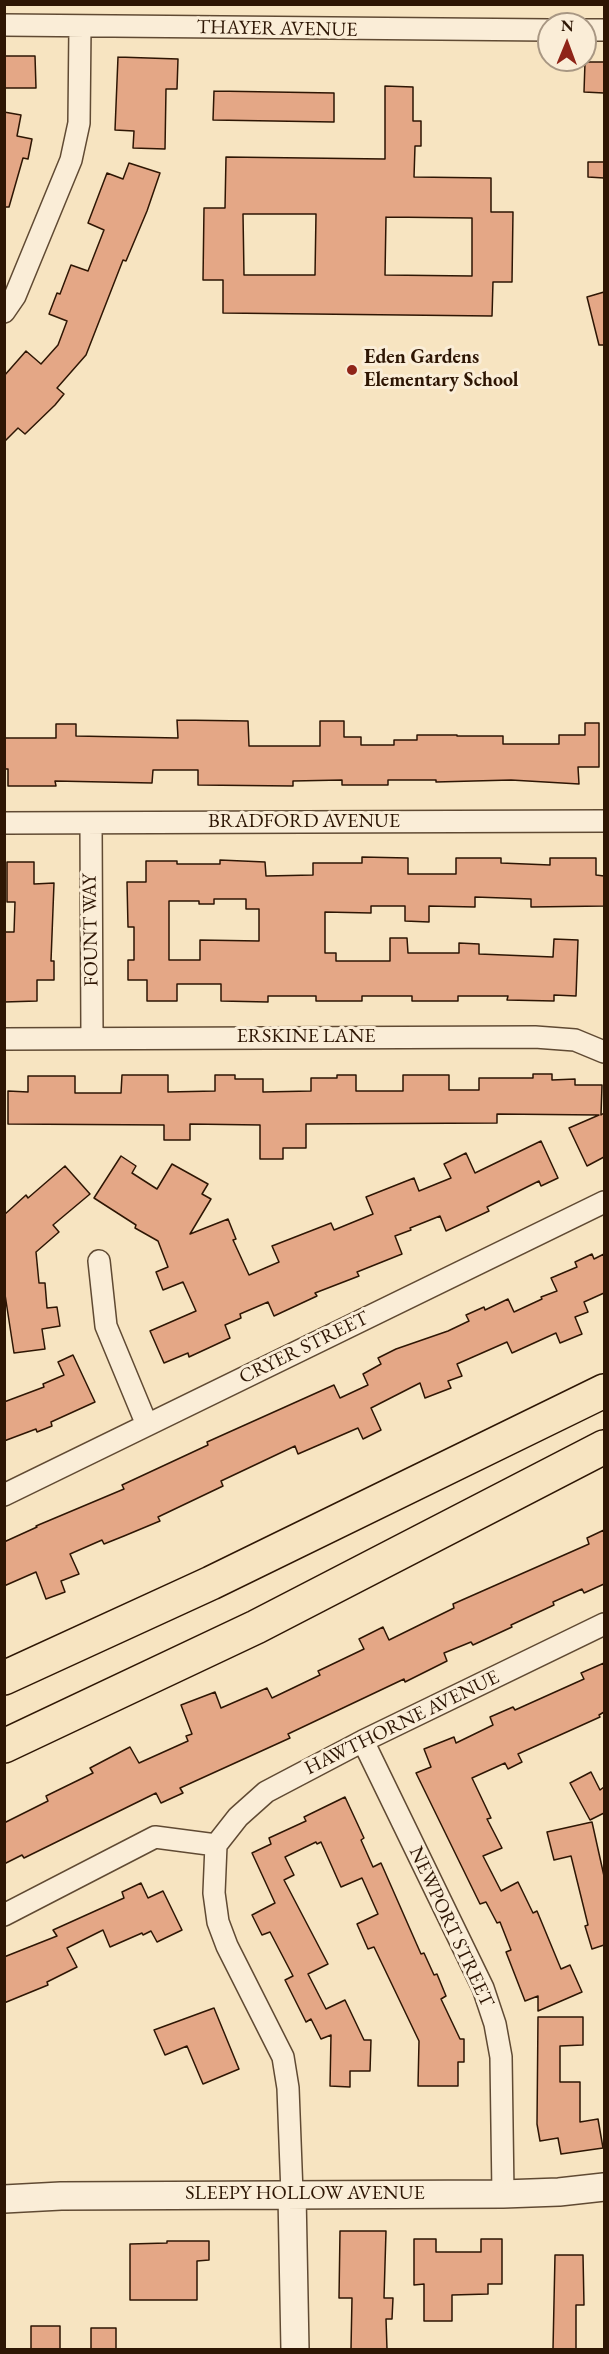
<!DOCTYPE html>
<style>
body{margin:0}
#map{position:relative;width:609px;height:2354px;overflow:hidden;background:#f7e4c1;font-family:"EB Garamond",serif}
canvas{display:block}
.frame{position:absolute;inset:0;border:6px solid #2e1604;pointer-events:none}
.north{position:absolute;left:537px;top:12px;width:60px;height:60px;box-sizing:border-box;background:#faedd7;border:2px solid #a89783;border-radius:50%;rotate:1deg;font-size:16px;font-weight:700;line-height:24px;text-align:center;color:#2e1604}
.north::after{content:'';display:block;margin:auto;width:21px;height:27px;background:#8f2418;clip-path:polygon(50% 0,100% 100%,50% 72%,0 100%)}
</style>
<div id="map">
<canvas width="609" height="2354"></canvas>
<div class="frame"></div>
<div class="north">N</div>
</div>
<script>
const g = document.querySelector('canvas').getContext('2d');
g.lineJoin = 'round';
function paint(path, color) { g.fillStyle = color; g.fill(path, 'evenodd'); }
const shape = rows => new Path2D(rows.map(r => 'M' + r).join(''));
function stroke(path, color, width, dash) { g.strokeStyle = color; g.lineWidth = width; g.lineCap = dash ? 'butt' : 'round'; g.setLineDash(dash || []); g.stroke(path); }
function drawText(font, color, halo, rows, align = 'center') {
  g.font = font + ' "EB Garamond",serif'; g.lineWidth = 6; g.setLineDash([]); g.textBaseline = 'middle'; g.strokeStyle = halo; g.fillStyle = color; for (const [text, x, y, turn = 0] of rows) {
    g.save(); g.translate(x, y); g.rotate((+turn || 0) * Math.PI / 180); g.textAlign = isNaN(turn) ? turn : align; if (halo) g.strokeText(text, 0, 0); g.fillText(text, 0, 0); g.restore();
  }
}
const building = shape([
 [4,56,35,56,36,88,4,88,4,56],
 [118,57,178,59,177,89,166,89,165,149,133,148,134,131,115,130,118,57],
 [585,62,604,62,604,93,584,92,585,62],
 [385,86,413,87,413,121,421,121,421,146,415,146,414,177,491,178,491,212,513,212,512,282,493,282,492,316,223,313,223,280,203,280,204,208,225,208,226,157,385,159,385,86],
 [243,214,316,214,315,275,244,275,243,214],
 [386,217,472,218,472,276,385,275,386,217],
 [214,91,334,93,334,122,213,120,214,91],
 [4,112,21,115,17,136,32,139,28,159,23,158,9,207,4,207,4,112],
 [588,162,604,162,604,178,588,177,588,162],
 [129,163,160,173,147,211,126,261,123,260,86,355,57,388,64,394,55,405,25,434,18,428,4,442,4,376,26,351,41,364,58,345,67,321,49,314,57,293,60,294,71,265,88,271,104,230,88,223,107,173,123,179,129,163],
 [604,292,604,345,599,345,587,297,604,292],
 [177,720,248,721,249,746,320,746,320,721,344,721,344,737,361,737,361,745,394,745,394,740,417,740,417,735,457,735,457,736,503,736,503,744,559,744,559,735,585,735,585,723,599,723,599,767,578,767,579,784,511,780,436,782,436,780,388,780,388,785,342,785,342,780,293,781,293,786,198,785,198,770,153,770,152,783,55,781,56,786,8,786,8,769,4,769,4,738,56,738,56,724,76,724,76,736,178,738,177,720],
 [362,857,408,858,408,874,456,874,456,858,501,858,501,863,550,865,550,858,596,858,596,875,604,876,604,906,531,907,531,899,475,897,475,907,429,906,429,922,405,921,405,906,371,906,371,913,325,912,325,953,336,953,336,961,390,961,390,938,407,938,408,953,459,953,459,943,479,944,479,954,553,957,554,939,578,940,576,996,554,995,554,1001,507,1000,508,996,458,996,458,1001,412,1001,412,996,362,996,362,1001,316,1001,316,996,268,996,268,1002,221,1001,221,984,177,984,177,1001,147,1001,147,980,128,980,128,960,134,960,134,927,128,927,127,882,146,882,146,861,177,861,177,864,220,864,220,860,265,862,266,876,313,875,313,863,362,863,362,857],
 [214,899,246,899,246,909,259,909,259,941,200,940,200,960,169,960,169,901,199,901,199,904,214,904,214,899],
 [7,862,34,862,34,884,54,883,51,961,54,961,54,980,37,980,37,1001,4,1002,5,932,14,932,15,902,7,902,7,862],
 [533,1074,552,1074,552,1080,575,1079,575,1085,602,1085,601,1115,604,1113,604,1157,587,1166,569,1128,599,1115,497,1114,497,1123,306,1124,306,1148,283,1148,283,1159,260,1159,260,1125,190,1124,190,1140,164,1140,164,1125,8,1124,8,1091,28,1092,28,1076,75,1076,75,1093,121,1093,122,1075,168,1075,168,1092,215,1091,215,1075,235,1075,235,1079,263,1079,263,1092,311,1091,311,1078,337,1078,337,1075,356,1075,356,1091,403,1091,403,1075,449,1075,449,1090,479,1090,479,1078,533,1078,533,1074],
 [541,1141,558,1178,541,1186,539,1181,487,1207,489,1211,446,1231,440,1216,410,1228,411,1230,395,1236,402,1254,357,1272,359,1276,315,1293,317,1296,274,1316,268,1302,240,1314,241,1318,225,1325,230,1338,189,1357,188,1353,164,1363,150,1331,196,1311,183,1282,163,1290,156,1272,168,1267,158,1241,135,1228,136,1225,94,1198,121,1156,136,1166,132,1173,157,1189,172,1164,208,1184,202,1194,211,1199,190,1234,228,1219,236,1239,233,1240,249,1275,279,1262,272,1246,331,1223,334,1230,373,1214,366,1197,414,1178,419,1191,451,1178,444,1164,466,1153,475,1173,541,1141],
 [65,1166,90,1194,53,1225,59,1232,36,1252,39,1283,45,1283,47,1308,57,1307,60,1326,42,1329,45,1349,14,1353,4,1288,4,1215,26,1195,28,1198,65,1166],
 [592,1254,594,1259,604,1254,604,1293,584,1302,588,1312,575,1317,582,1334,560,1343,556,1333,512,1353,507,1342,457,1364,462,1376,448,1381,451,1388,425,1398,420,1383,371,1408,381,1430,363,1439,358,1428,298,1454,295,1446,221,1481,223,1486,158,1517,160,1521,124,1536,104,1544,102,1540,70,1554,79,1574,61,1581,65,1592,46,1599,36,1572,4,1586,4,1542,37,1527,36,1526,124,1489,122,1485,208,1445,207,1442,334,1385,340,1398,368,1385,363,1374,381,1364,378,1358,396,1349,448,1331,469,1321,466,1315,484,1307,485,1310,508,1299,514,1312,542,1299,541,1297,557,1291,551,1278,577,1267,575,1262,592,1254],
 [73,1355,95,1402,51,1422,52,1426,37,1432,36,1429,4,1441,4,1402,44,1387,43,1384,64,1375,58,1362,73,1355],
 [604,1530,604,1584,584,1593,582,1589,553,1602,554,1605,511,1625,512,1627,473,1645,471,1642,444,1653,447,1661,405,1682,404,1679,288,1734,290,1738,180,1788,183,1793,161,1803,156,1793,24,1858,22,1855,4,1864,4,1823,48,1801,46,1796,93,1773,90,1768,130,1747,139,1763,188,1741,186,1736,192,1734,181,1705,215,1692,221,1708,267,1688,272,1698,320,1675,318,1671,364,1649,359,1639,383,1627,389,1640,454,1608,453,1604,589,1544,587,1538,604,1530],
 [604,1663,604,1712,599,1715,600,1717,518,1754,522,1762,508,1769,505,1763,472,1778,491,1818,487,1819,502,1848,483,1856,501,1891,518,1882,533,1913,537,1911,561,1969,570,1965,582,1992,538,2011,538,1996,525,2001,506,1952,511,1950,500,1922,497,1923,486,1902,480,1904,416,1773,431,1767,424,1749,454,1737,456,1743,493,1725,490,1717,513,1707,515,1710,584,1679,581,1673,604,1663],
 [591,1772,600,1790,604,1787,604,1813,590,1820,570,1783,591,1772],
 [345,1797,364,1838,361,1840,373,1867,381,1863,421,1954,424,1953,434,1975,437,1974,446,1996,441,1999,460,2039,464,2039,464,2062,458,2062,458,2086,418,2086,419,2041,374,1947,368,1949,357,1924,378,1914,362,1878,341,1887,321,1842,317,1844,316,1842,285,1857,294,1875,284,1880,328,1964,308,1974,326,2009,345,2000,364,2040,371,2040,370,2071,350,2071,350,2087,330,2086,331,2035,321,2039,311,2019,306,2022,285,1980,293,1976,270,1932,262,1935,252,1915,275,1903,252,1853,271,1844,269,1838,306,1821,304,1817,345,1797],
 [592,1822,604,1876,604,1945,592,1949,585,1926,588,1925,571,1856,554,1860,547,1832,592,1822],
 [141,1883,148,1898,163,1891,182,1930,157,1942,151,1931,143,1935,142,1933,110,1947,103,1930,67,1948,77,1967,47,1982,48,1985,4,2003,4,1957,57,1936,53,1930,124,1898,122,1892,141,1883],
 [214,2008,239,2069,203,2084,187,2046,165,2055,154,2030,214,2008],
 [538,2017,583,2017,583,2045,560,2046,560,2082,580,2082,580,2122,598,2119,603,2148,561,2154,558,2138,540,2141,537,2124,538,2017],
 [340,2231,386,2231,384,2298,393,2298,392,2319,386,2319,387,2349,351,2349,352,2298,339,2298,340,2231],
 [414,2239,436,2239,436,2252,481,2252,481,2239,502,2239,502,2284,488,2284,488,2294,452,2295,452,2321,424,2321,424,2284,414,2285,414,2239],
 [167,2241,209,2241,209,2260,197,2261,197,2300,130,2300,130,2244,167,2243,167,2241],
 [555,2255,583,2255,584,2305,576,2305,576,2349,553,2349,555,2255],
 [31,2326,60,2326,60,2349,31,2349,31,2326],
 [91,2328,116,2328,116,2349,91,2349,91,2328]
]);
const minor = shape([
 [4,25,549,30],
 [585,30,604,30],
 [4,312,15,296,71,160,79,123,80,26],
 [4,823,604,821],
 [91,823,92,1037],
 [4,1039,535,1037,575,1040,604,1052],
 [99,1261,106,1326,147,1425],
 [4,1495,604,1202],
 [363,1741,483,1988,495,2024,501,2057,503,2194],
 [216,1845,238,1817,266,1792,363,1741,604,1624],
 [216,1845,214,1893,218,1922,227,1946,283,2057,288,2088,292,2194],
 [4,1915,155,1837,216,1845]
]);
const tertiary = shape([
 [292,2194,295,2350],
 [4,2199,61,2196,503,2194,559,2192,604,2187]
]);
const motorway = shape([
 [4,1678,211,1583,604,1391],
 [4,1746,256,1627,604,1447]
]);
const markers = [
 [352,370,6,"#8f2418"]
];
const streetNames = [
 ["THAYER AVENUE",277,29,1],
 ["BRADFORD AVENUE",304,822],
 ["FOUNT WAY",91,930,-91],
 ["ERSKINE LANE",306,1037],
 ["CRYER STREET",304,1348,-26],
 ["HAWTHORNE AVENUE",402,1723,-26],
 ["NEWPORT STREET",451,1927,65],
 ["SLEEPY HOLLOW AVENUE",305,2194]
];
const poiNames = [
 ["Eden Gardens",364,358],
 ["Elementary School",364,381]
];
paint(building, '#e4a786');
stroke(building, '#2e1604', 1.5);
stroke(minor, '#604a33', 24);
stroke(tertiary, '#604a33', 30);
stroke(motorway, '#2e1604', 36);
stroke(minor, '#faedd7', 21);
stroke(tertiary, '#faedd7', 27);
stroke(motorway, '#f7e4c1', 33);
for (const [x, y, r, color] of markers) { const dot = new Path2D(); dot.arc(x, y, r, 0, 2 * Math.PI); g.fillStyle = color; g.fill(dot); stroke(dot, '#faedd7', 2); }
drawText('20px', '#2e1604', '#faedd7', streetNames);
drawText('bold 20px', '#2e1604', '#faedd7', poiNames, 'left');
</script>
